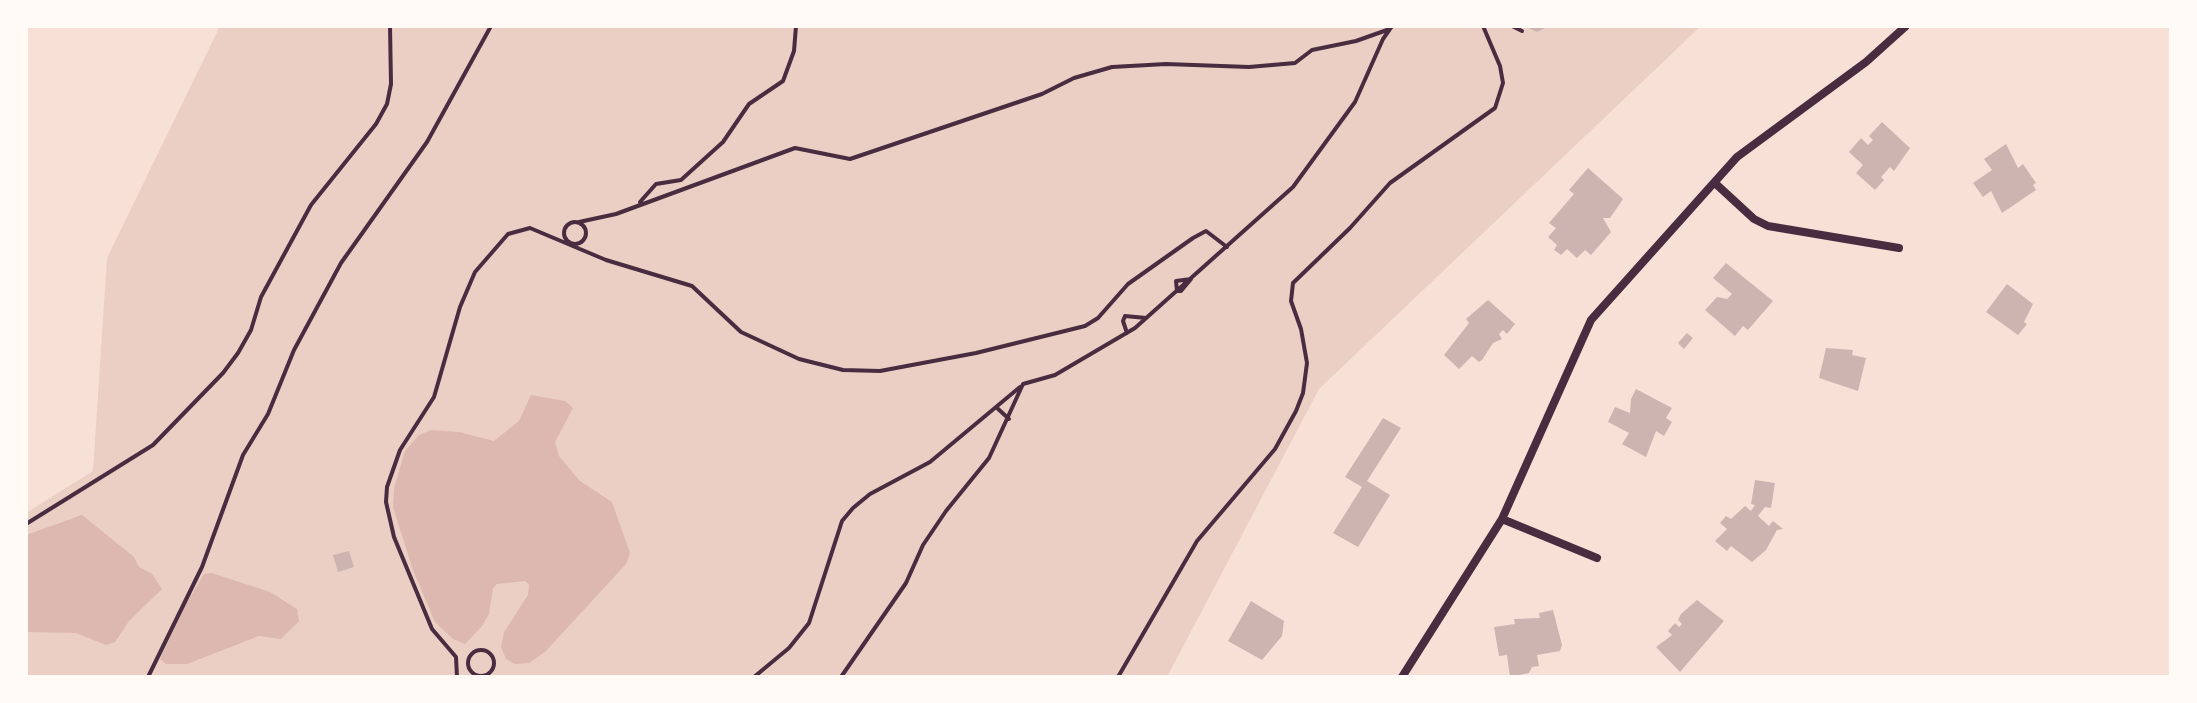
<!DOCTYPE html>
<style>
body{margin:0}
#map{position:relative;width:2197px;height:703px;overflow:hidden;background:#f7e1d7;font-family:Overpass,sans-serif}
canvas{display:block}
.frame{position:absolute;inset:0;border:28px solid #fffaf5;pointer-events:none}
</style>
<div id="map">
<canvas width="2197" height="703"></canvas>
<div class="frame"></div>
</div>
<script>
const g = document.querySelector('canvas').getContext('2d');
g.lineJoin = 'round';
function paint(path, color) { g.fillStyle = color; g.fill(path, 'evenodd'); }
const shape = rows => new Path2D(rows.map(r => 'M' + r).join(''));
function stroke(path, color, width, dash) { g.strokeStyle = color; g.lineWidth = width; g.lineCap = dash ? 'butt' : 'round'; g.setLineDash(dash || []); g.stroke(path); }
const green = shape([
 [220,26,1701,26,1319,389,1167,677,26,677,26,513,93,471,107,258]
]);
const water = shape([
 [531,395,565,401,573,408,555,442,559,456,580,481,612,502,630,553,626,564,545,652,529,663,515,664,506,659,501,647,504,632,528,595,529,585,525,581,497,584,493,588,489,614,482,626,465,644,453,639,435,622,413,570,393,507,394,488,405,451,419,435,431,430,459,432,494,441,519,421],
 [82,515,134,557,139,567,152,574,162,589,129,621,115,642,106,645,76,633,26,632,26,535],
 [212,573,270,592,297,609,299,621,281,639,259,636,187,664,166,664,160,659,186,604,204,574]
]);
const building = shape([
 [1525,26,1549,26,1537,32],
 [1882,122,1910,148,1894,171,1890,167,1881,177,1884,180,1875,190,1856,173,1863,165,1849,152,1861,138,1868,145,1873,140,1869,136],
 [2006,144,2018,168,2023,164,2036,183,2033,185,2036,190,2002,213,1991,191,1983,197,1973,183,1992,170,1984,159],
 [1588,168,1623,199,1610,218,1603,218,1611,232,1591,255,1585,250,1577,258,1567,249,1561,255,1554,250,1557,245,1548,237,1556,228,1549,223,1574,194,1569,190],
 [1726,263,1773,301,1748,330,1743,326,1735,336,1705,310,1717,297,1727,299,1732,294,1713,278],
 [2007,284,2033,304,2024,322,2027,324,2018,335,1986,312],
 [1488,300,1515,324,1507,334,1503,330,1499,334,1502,339,1493,343,1482,360,1479,362,1472,356,1459,369,1444,355,1469,323,1466,319],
 [1687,333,1693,338,1684,349,1678,343],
 [1826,348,1853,350,1852,355,1866,358,1858,391,1819,378],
 [1636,389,1672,408,1666,418,1672,422,1664,436,1656,431,1646,457,1622,444,1629,433,1608,422,1615,407,1630,413,1631,399],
 [1383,418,1401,428,1367,481,1390,495,1358,547,1333,533,1362,487,1345,477],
 [1755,480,1775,483,1771,508,1765,507,1758,516,1769,526,1773,521,1783,529,1777,530,1766,550,1752,562,1731,546,1727,551,1715,541,1727,529,1720,523,1726,516,1731,519,1745,506,1751,511,1755,505,1751,504],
 [349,551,354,567,338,572,333,555],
 [1697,600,1724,621,1680,672,1656,647,1672,635,1668,631,1675,623,1679,627,1682,624,1678,620,1681,614],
 [1251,601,1284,621,1282,636,1262,660,1228,641],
 [1553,610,1562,645,1560,651,1537,655,1539,666,1532,667,1529,673,1510,677,1507,655,1499,656,1494,627,1515,624,1514,619,1540,618,1539,613]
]);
const service = shape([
 [1512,26,1522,31],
 [640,202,656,184,681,180,723,142,749,104,783,81,794,51,796,26],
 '564 233a11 11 0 1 1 22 0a11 11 0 1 1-22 0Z',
 [579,222,616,214,795,148,850,159,1042,94,1074,78,1112,67,1166,64,1249,67,1295,63,1312,50,1356,41,1387,30],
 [1191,279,1181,291,1177,291,1176,281,1191,279],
 [1127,333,1123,321,1125,316,1146,318],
 [996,407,1009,419],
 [26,524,153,445,223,373,238,353,251,330,261,297,311,205,376,124,387,104,391,84,390,26],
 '468 663a13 13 0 1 1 26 0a13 13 0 1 1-26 0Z',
 [148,677,202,567,243,455,268,414,294,350,341,263,427,142,491,26],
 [457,677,456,657,432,629,394,537,386,502,387,487,400,450,434,397,460,307,475,272,508,234,530,228,606,260,692,286,741,332,799,359,843,370,880,371,976,353,1085,326,1098,318,1128,284,1193,238,1206,231,1227,247],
 [754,677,789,648,809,623,842,521,853,508,870,494,930,462,1020,387],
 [841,677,906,583,923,545,946,511,989,458,1023,384,1055,375,1135,328,1293,187,1355,102,1383,39,1392,26],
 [1118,677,1197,541,1275,449,1296,411,1303,393,1307,363,1301,329,1291,301,1293,283,1350,228,1390,183,1495,108,1503,83,1500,66,1483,26]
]);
const minor = shape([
 [1716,184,1754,219,1768,226,1899,248],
 [1502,519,1597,558],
 [1402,677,1502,519,1591,320,1737,157,1866,62,1906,26]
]);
paint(green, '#ebcfc5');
paint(water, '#dcb8b0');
paint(building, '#ccb4b1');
stroke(service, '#4a2c40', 4);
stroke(minor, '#4a2c40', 8);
</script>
